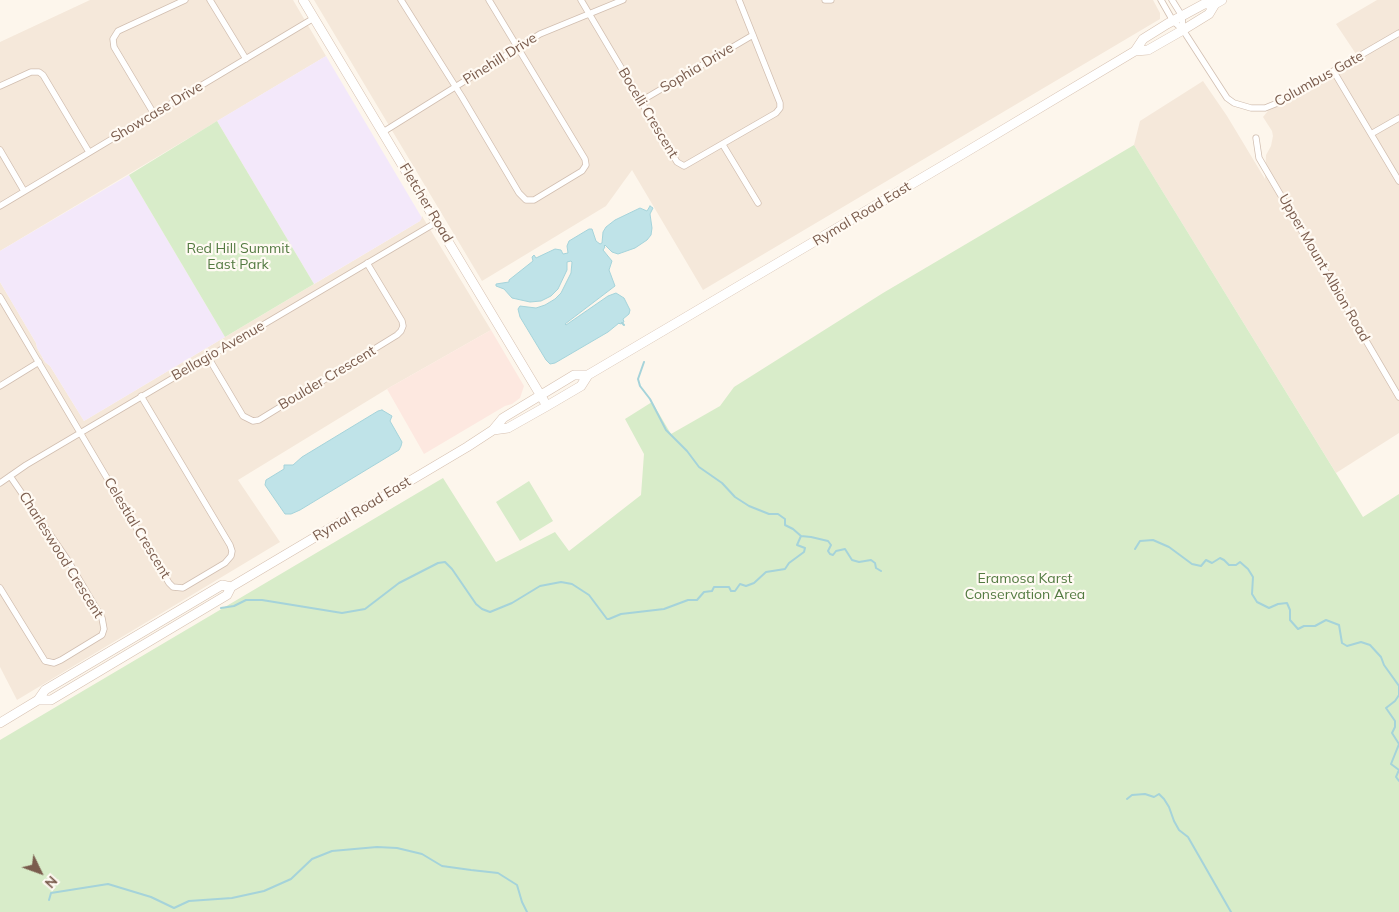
<!DOCTYPE html>
<style>
body{margin:0}
#map{position:relative;width:1399px;height:912px;overflow:hidden;background:#fdf6ec;font-family:Mulish,sans-serif}
canvas{display:block}
.north{position:absolute;left:15px;top:847px;width:50px;height:50px;-webkit-text-stroke:4px #fffaf3;paint-order:stroke;rotate:132deg;font-size:14px;font-weight:700;line-height:20px;text-align:center;color:#7a5c4d}
.north::after{content:'';display:block;margin:auto;width:18px;height:22px;background:#7a5c4d;clip-path:polygon(50% 0,100% 100%,50% 72%,0 100%)}
</style>
<div id="map">
<canvas width="1399" height="912"></canvas>
<div class="north">N</div>
</div>
<script>
const g = document.querySelector('canvas').getContext('2d');
g.lineJoin = 'round';
function paint(path, color) { g.fillStyle = color; g.fill(path, 'evenodd'); }
const shape = rows => new Path2D(rows.map(r => 'M' + r).join(''));
function stroke(path, color, width, dash) { g.strokeStyle = color; g.lineWidth = width; g.lineCap = dash ? 'butt' : 'round'; g.setLineDash(dash || []); g.stroke(path); }
function drawText(font, color, halo, rows, align = 'center') {
  g.font = font + ' Mulish,sans-serif'; g.lineWidth = 4.5; g.setLineDash([]); g.textBaseline = 'middle'; g.strokeStyle = halo; g.fillStyle = color; for (const [text, x, y, turn = 0] of rows) {
    g.save(); g.translate(x, y); g.rotate((+turn || 0) * Math.PI / 180); g.textAlign = isNaN(turn) ? turn : align; if (halo) g.strokeText(text, 0, 0); g.fillText(text, 0, 0); g.restore();
  }
}
const residential = shape([
 [90,0,293,0,326,56,0,251,0,42],
 [314,0,1153,0,1160,13,1160,19,703,290,632,170,606,206,482,281],
 [1377,0,1399,0,1399,433,1336,473,1134,145,1140,121,1203,81,1227,116,1265,179,1266,155,1271,146,1273,136,1272,131,1263,117,1280,96,1356,54,1336,24],
 [422,216,491,330,387,389,238,480,280,542,17,700,0,667,0,282,36,343,37,348,45,362,50,366,84,421,420,221]
]);
const commercial = shape([
 [491,330,524,386,520,398,512,404,505,406,424,454,387,389]
]);
const education = shape([
 [326,56,422,218,420,221,314,284,217,121],
 [129,175,225,337,84,421,50,366,45,362,37,348,36,343,0,282,0,251]
]);
const green = shape([
 [217,121,314,284,225,337,129,175],
 [1134,145,1363,517,1399,494,1399,912,0,912,0,740,443,478,496,562,555,532,569,551,641,495,644,454,625,419,652,402,671,434,720,406,734,387,883,293],
 [529,481,553,521,520,541,496,502]
]);
const water = shape([
 [650,206,653,208,650,214,652,228,651,235,647,240,635,248,618,254,612,252,605,245,604,246,605,247,603,250,612,261,609,270,615,286,565,324,566,325,608,296,616,293,624,298,630,310,629,314,623,319,624,322,620,324,619,323,608,332,555,363,550,364,546,360,520,317,518,309,520,306,536,308,545,305,555,299,561,293,571,273,572,262,571,261,567,262,567,270,558,289,551,296,541,301,530,302,512,298,504,289,496,286,496,284,509,282,509,280,533,261,532,257,534,255,536,258,555,249,561,250,563,254,568,253,567,246,569,241,589,229,592,229,596,241,600,244,602,243,603,232,606,227,615,220,640,208,647,211,650,206],
 [382,410,392,416,390,421,402,442,401,446,399,450,300,510,291,514,285,514,265,485,266,480,284,469,284,465,293,465,302,457,378,411,382,410]
]);
const stream = shape([
 [622,323,624,325],
 [644,362,638,379,640,386,650,399,666,430,687,451,699,467,722,483,735,497,749,506,769,514,778,514,785,519,785,525,793,529,801,536,811,537,828,541,831,545,828,551,830,554,833,555,836,551,845,549,852,560,859,562,871,560,875,563,876,568,881,571],
 [1135,549,1140,541,1153,540,1169,547,1192,564,1201,566,1206,560,1212,563,1220,558,1224,560,1229,565,1236,565,1240,562,1248,569,1253,577,1252,594,1257,602,1269,608,1278,604,1287,603,1290,610,1290,620,1298,629,1304,626,1315,626,1326,620,1339,625,1342,643,1347,646,1361,642,1370,645,1381,657,1384,665,1399,686,1399,695,1395,701,1386,708,1395,721,1395,727,1392,733,1399,744,1391,764,1399,770,1396,777,1399,781],
 [221,608,234,606,246,600,262,600,342,613,365,609,399,583,438,563,445,562,452,569,476,604,482,609,490,612,512,603,540,586,561,582,572,584,589,595,607,619,609,619,621,614,664,609,688,600,697,600,704,592,712,591,714,587,729,587,731,591,735,591,740,584,746,586,754,583,766,572,785,569,789,563,804,552,805,548,797,545,801,536],
 [1127,799,1132,795,1145,794,1154,797,1159,794,1164,799,1169,807,1174,821,1179,830,1188,837,1231,912],
 [49,900,51,893,108,884,151,897,174,908,189,901,232,898,264,891,291,879,312,859,332,851,377,847,397,848,422,854,442,866,471,870,498,873,517,885,522,902,527,912]
]);
const street = shape([
 [210,0,246,59],
 [401,0,462,97,519,193,526,200,534,200,582,171,586,165,585,159,489,0],
 [581,0,677,162,684,166,776,113,780,108,780,103,739,0],
 [825,0,831,0],
 [1161,0,1173,21,1183,30,1227,98,1234,103,1251,108,1265,108,1280,102,1399,33],
 [1172,0,1182,16,1183,30],
 [1334,72,1399,181],
 [0,86,31,72,39,72,43,75,89,152],
 [641,101,753,35],
 [154,114,114,47,113,39,118,31,185,0],
 [383,132,540,34,623,0],
 [1371,134,1399,118],
 [1256,138,1259,158,1399,397],
 [723,145,758,203],
 [0,150,24,191],
 [0,206,314,18],
 [0,297,169,583,173,587,183,588,225,563,231,556,232,551,230,545,141,396],
 [208,357,243,416,253,421,259,420,397,335,401,331,403,326,402,321,367,263],
 [0,386,39,362],
 [0,483,26,465,437,222],
 [0,588,45,661,54,663,61,660,102,635,104,629,102,618,67,559,10,476]
]);
const secondary = shape([
 [303,0,547,406],
 [1135,51,1148,50,1183,30,1209,14,1215,4,1222,0],
 [493,430,508,428,547,406,581,386,588,375],
 [38,700,51,700,227,595,231,587,467,447,493,430,503,418,574,375,588,375,961,155,1135,51,1143,39,1167,24,1204,4,1215,4],
 [0,723,38,700,45,690,222,585,231,587]
]);
const streetNames = [
 ["Pinehill Drive",500,59,-32],
 ["Sophia Drive",697,68,-31],
 ["Columbus Gate",1319,79,-29],
 ["Showcase Drive",157,112,-31],
 ["Bocelli Crescent",648,113,59],
 ["Fletcher Road",426,203,59],
 ["Rymal Road East",862,214,-31],
 ["Upper Mount Albion Road",1324,268,60],
 ["Bellagio Avenue",218,351,-30],
 ["Boulder Crescent",327,378,-31],
 ["Rymal Road East",362,509,-31],
 ["Celestial Crescent",137,528,59],
 ["Charleswood Crescent",61,555,58]
];
const parkNames = [
 ["Red Hill Summit",238,249],
 ["East Park",238,265],
 ["Eramosa Karst",1025,579],
 ["Conservation Area",1025,595]
];
paint(residential, '#f5e8da');
paint(commercial, '#fde8e0');
paint(education, '#f3e8fa');
paint(green, '#d8ecc9');
paint(water, '#bfe3e8');
stroke(water, '#a5d3da', 1);
stroke(stream, '#a5d3da', 2);
stroke(street, '#d1beb0', 7);
stroke(secondary, '#d6c0b0', 10);
stroke(street, '#fff', 5.5);
stroke(secondary, '#fff', 9);
drawText('14px', '#7a5c4d', '#fffaf3', streetNames);
drawText('14px', '#537a41', '#fffaf3', parkNames);
</script>
